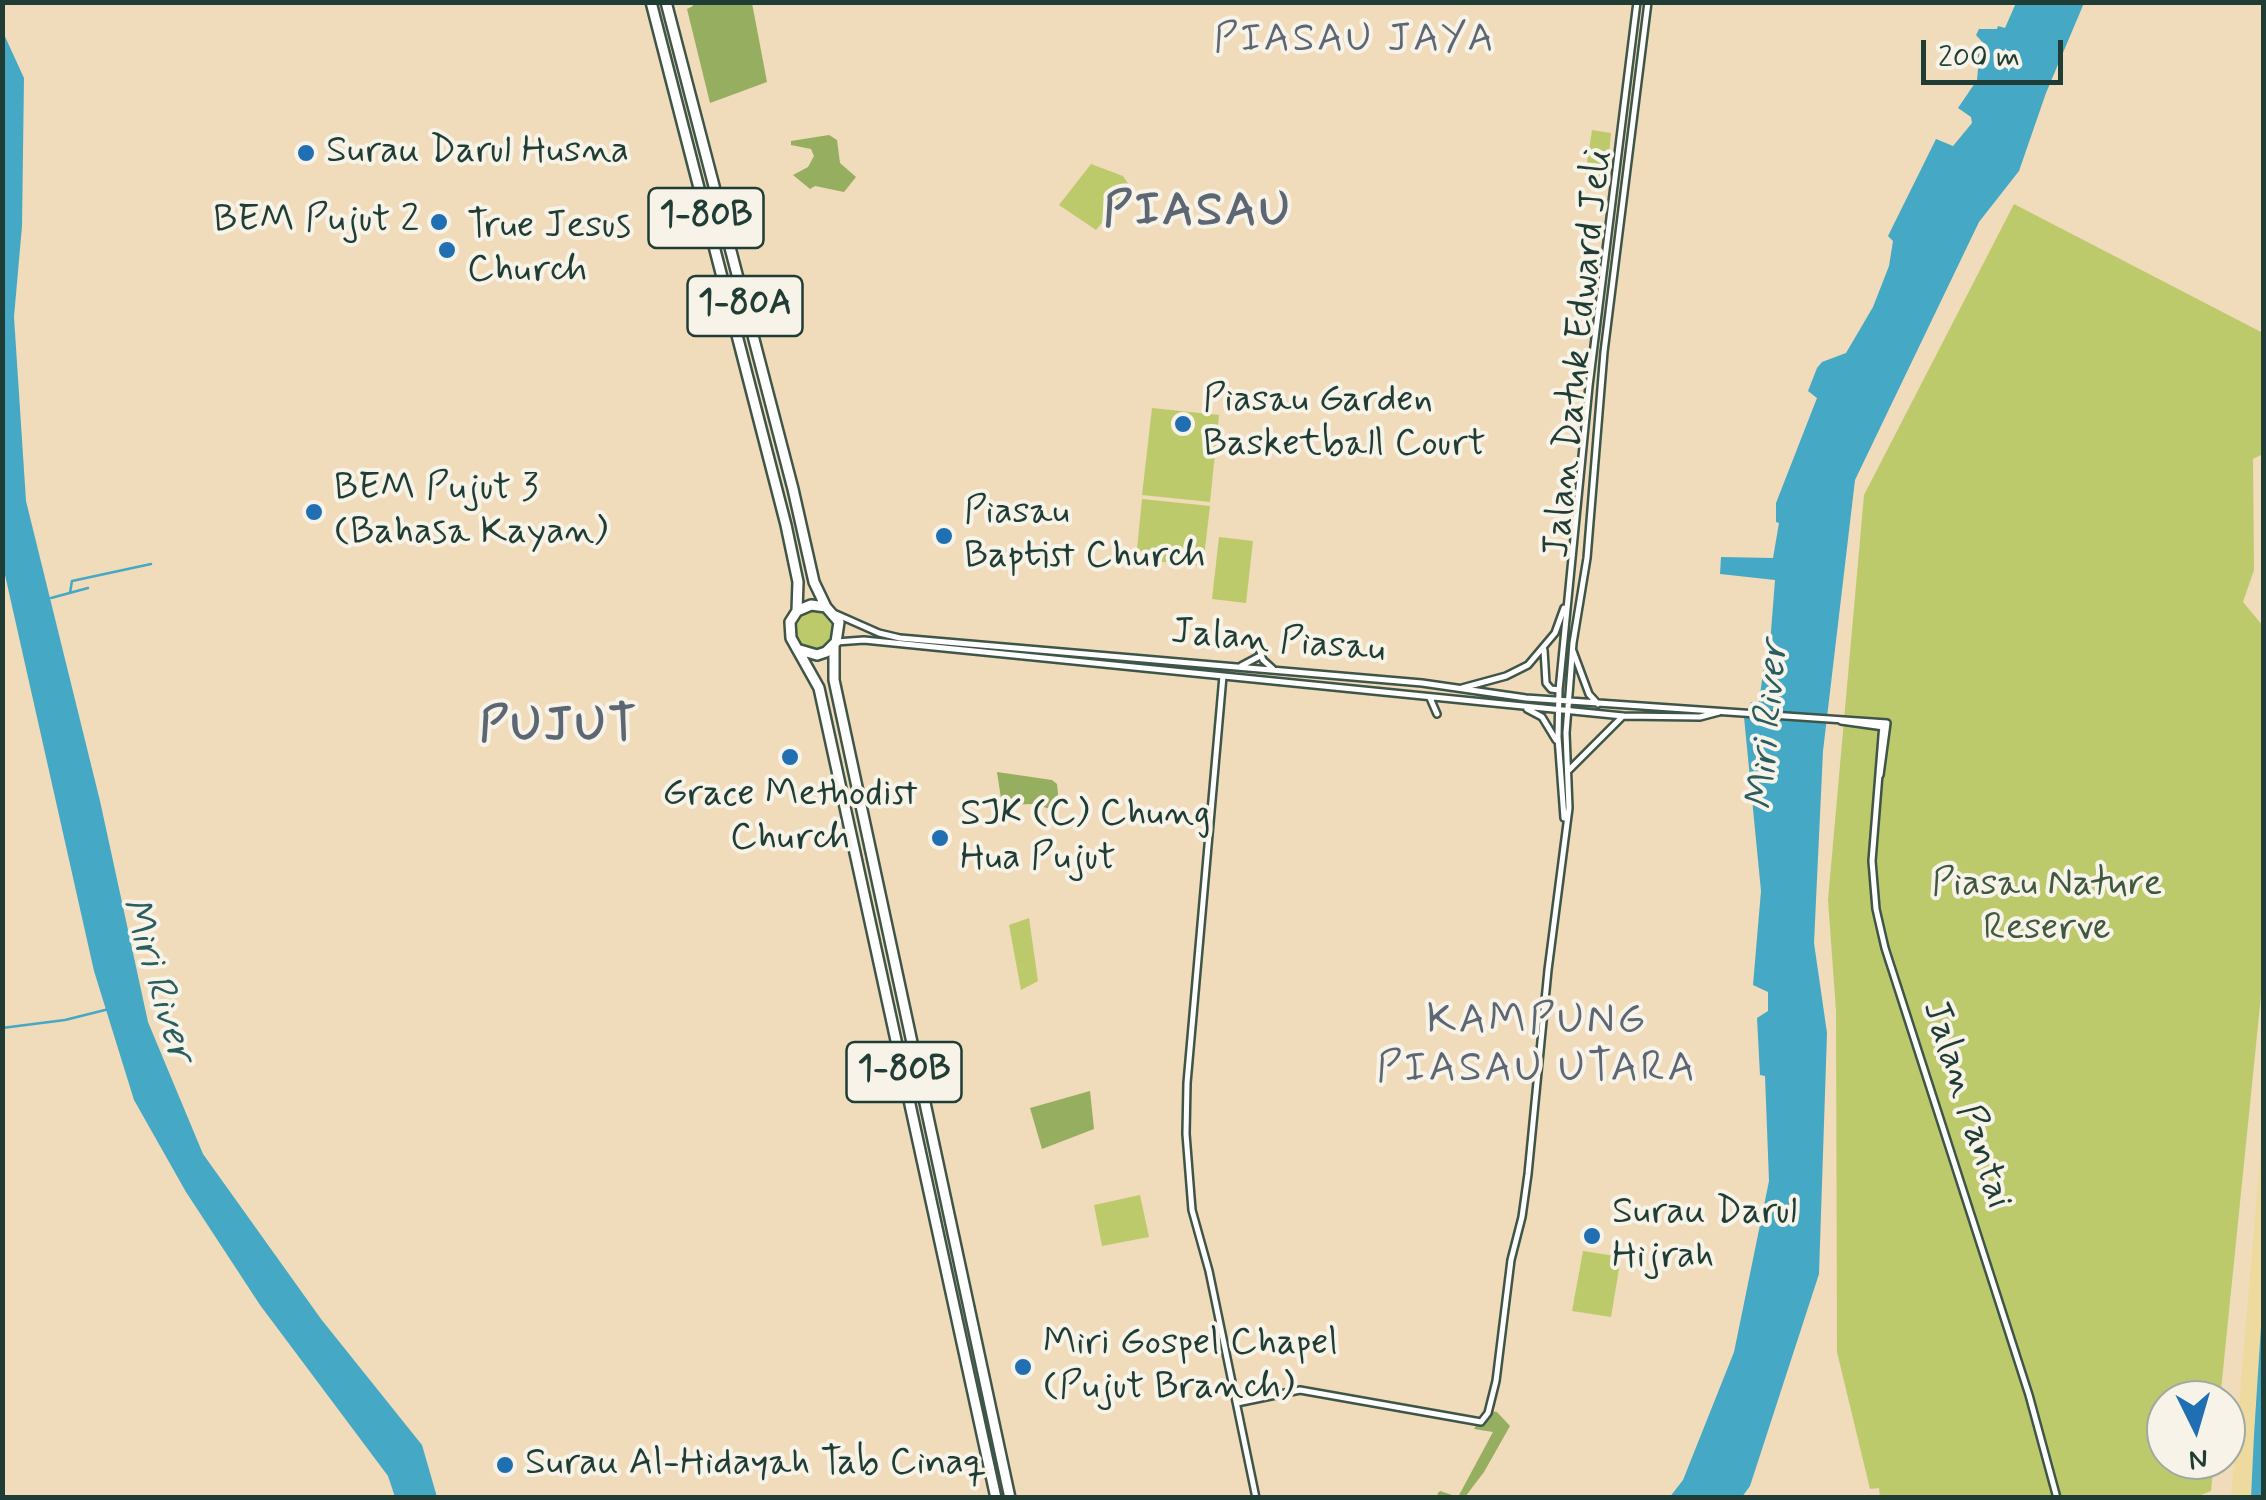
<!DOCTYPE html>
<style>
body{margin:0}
#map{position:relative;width:2266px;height:1500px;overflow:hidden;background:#f0dbba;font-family:Mynerve,sans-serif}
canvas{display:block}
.frame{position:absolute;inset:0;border:5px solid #1f3d34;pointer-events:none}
.north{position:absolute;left:2146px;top:1380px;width:100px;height:100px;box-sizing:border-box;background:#f7f3e8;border:2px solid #a1aaa0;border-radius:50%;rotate:175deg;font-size:28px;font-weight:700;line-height:40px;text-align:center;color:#1f3d34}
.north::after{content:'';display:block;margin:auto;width:35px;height:45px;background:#1f6fb2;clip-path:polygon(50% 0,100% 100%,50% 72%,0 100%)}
.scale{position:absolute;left:1921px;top:40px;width:142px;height:45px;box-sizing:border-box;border:5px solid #1f3d34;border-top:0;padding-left:12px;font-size:30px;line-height:35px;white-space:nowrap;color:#1f3d34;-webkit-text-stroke:8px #f7f3e8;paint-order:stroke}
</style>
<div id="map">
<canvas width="2266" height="1500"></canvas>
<div class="frame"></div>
<div class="north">N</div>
<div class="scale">200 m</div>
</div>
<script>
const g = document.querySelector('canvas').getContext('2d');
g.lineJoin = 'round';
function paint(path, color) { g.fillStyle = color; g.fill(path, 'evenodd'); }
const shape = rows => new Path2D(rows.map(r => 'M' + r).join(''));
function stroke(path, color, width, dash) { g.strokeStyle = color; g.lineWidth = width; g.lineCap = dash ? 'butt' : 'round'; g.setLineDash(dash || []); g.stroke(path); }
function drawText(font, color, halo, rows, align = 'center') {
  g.font = font + ' Mynerve,sans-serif'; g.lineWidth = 8; g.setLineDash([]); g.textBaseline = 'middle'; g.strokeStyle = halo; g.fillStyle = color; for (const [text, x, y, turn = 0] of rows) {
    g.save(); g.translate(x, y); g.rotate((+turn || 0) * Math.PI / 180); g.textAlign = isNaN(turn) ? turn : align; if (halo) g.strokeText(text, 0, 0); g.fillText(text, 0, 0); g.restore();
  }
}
const green = shape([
 [1592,130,1611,133,1607,179,1603,183,1595,183,1585,175],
 [1091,164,1123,176,1131,188,1096,230,1059,205],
 [2014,204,2263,333,2263,454,2253,459,2254,570,2243,602,2263,626,2263,976,2220,1400,2166,1400,2166,1460,2214,1460,2211,1491,2196,1497,1880,1498,1879,1488,1870,1489,1837,1352,1836,1011,1828,900,1864,495],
 [1152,408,1219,415,1210,502,1142,495],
 [1142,499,1210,506,1203,566,1136,559],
 [1219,537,1253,541,1246,603,1212,599],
 '793 629a21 21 0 1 1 42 0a21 21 0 1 1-42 0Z',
 [1029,918,1038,981,1021,990,1009,925],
 [1140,1195,1149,1237,1102,1246,1094,1205],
 [1583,1251,1621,1257,1611,1317,1572,1311]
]);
const forest = shape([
 [692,3,752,3,767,82,710,103,687,9,693,6],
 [829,135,837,140,840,163,856,177,844,192,815,186,810,189,793,175,808,167,814,156,811,149,791,145,791,141],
 [997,772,1052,780,1057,784,1059,803,1057,808,1047,808,1033,804,1002,805],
 [1090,1091,1094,1129,1042,1149,1030,1108],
 [1491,1411,1497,1412,1510,1426,1484,1472,1465,1497,1442,1497,1437,1494,1440,1491,1458,1497,1493,1432,1474,1429,1477,1424,1488,1420]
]);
const sand = shape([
 [2263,1124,2263,1295,2251,1497,2231,1498]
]);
const water = shape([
 [2016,3,2084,3,2046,93,2019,171,1979,222,1855,480,1823,751,1814,943,1827,1033,1819,1274,1750,1486,1742,1497,1669,1498,1683,1480,1734,1352,1769,1181,1765,1076,1760,1075,1757,1018,1768,1011,1768,992,1753,985,1761,891,1744,717,1751,702,1759,702,1765,658,1769,657,1775,580,1720,574,1721,557,1773,558,1779,523,1776,522,1776,503,1817,398,1808,391,1817,368,1822,362,1846,353,1873,307,1889,266,1893,241,1888,236,1936,139,1953,146,1972,123,1971,117,1958,108,1977,80,1978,69,1974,59,1984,44,1976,35,1979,29,1997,29,1998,26,2005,28],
 [2,30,24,78,22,226,14,317,26,501,100,801,148,1022,203,1154,321,1319,422,1445,437,1497,395,1497,388,1476,260,1305,186,1192,134,1100,94,971,3,566],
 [2263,1295,2263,1497,2251,1497,2254,1435]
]);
const stream = shape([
 [70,593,72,581,151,564],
 [51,598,88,588],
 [2,1028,65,1020,109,1009]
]);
const tertiary = shape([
 [836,614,879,633,900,638,1422,683,1526,698,1887,723,1880,775],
 [836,642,864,640,1623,716,1700,717,1719,712],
 [1259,649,1263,660,1273,669],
 [1544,650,1546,683,1551,689,1559,690],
 [1573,651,1589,694,1598,704],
 [1241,666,1258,657],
 [1223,676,1187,1083,1186,1134,1192,1210,1209,1271,1256,1498],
 [1462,688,1506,676,1528,665,1555,633,1564,608],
 [1430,698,1437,714],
 [1527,709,1542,717,1556,740],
 [1841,721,1884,727],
 [1883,724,1872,861,1876,909,1885,948,2029,1395,2057,1498],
 [1569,770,1623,716],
 [1564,818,1558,737,1559,690,1589,386,1637,2],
 [1237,1403,1300,1390,1481,1422,1488,1413,1496,1381,1511,1260,1522,1217,1528,1174,1548,970,1569,808,1566,733,1573,643,1587,558,1604,352,1648,2]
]);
const trunk = shape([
 [651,2,786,525,798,582,797,611],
 [666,2,793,489,814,582,826,607],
 [834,646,834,680,1010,1498],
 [800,650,817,655,826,652,836,642,839,622,826,607,811,605,797,611,790,622,791,638,819,688,996,1498]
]);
const markers = [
 [306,153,10,"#1f6fb2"],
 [439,222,10,"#1f6fb2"],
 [447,250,10,"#1f6fb2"],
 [1183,424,10,"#1f6fb2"],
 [314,512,10,"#1f6fb2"],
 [944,536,10,"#1f6fb2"],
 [790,757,10,"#1f6fb2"],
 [940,838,10,"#1f6fb2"],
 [1592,1236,10,"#1f6fb2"],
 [1023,1367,10,"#1f6fb2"],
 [505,1465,10,"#1f6fb2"]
];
const shields = [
 [706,218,115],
 [745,306,115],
 [904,1072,115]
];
const shieldNames = [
 ["1-80B",706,218],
 ["1-80A",745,306],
 ["1-80B",904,1072]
];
const poiNames = [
 ["Surau Darul Husna",326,153],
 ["BEM Pujut 2",419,222,"right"],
 ["True Jesus",467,228],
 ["Church",467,272],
 ["Piasau Garden",1203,402],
 ["Basketball Court",1203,446],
 ["BEM Pujut 3",334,490],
 ["(Bahasa Kayan)",334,534],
 ["Piasau",964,514],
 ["Baptist Church",964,558],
 ["Grace Methodist",790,796,"center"],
 ["Church",790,840,"center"],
 ["SJK (C) Chung",960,816],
 ["Hua Pujut",960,860],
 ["Surau Darul",1612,1214],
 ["Hijrah",1612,1258],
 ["Miri Gospel Chapel",1043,1345],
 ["(Pujut Branch)",1043,1389],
 ["Surau Al-Hidayah Tab Cinaq",525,1465]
];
const streetNames = [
 ["Jalan Datuk Edward Jeli",1580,354,-84],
 ["Jalan Piasau",1278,643,5],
 ["Jalan Pantai",1965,1105,72]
];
const parkNames = [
 ["Piasau Nature",2047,886],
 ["Reserve",2047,930]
];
const neighbourhoodNames = [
 ["PIASAU JAYA",1355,42]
];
const waterNames = [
 ["Miri River",1770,726,-85],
 ["Miri River",155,980,73]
];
const quarterNames = [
 ["KAMPUNG",1537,1023],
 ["PIASAU UTARA",1537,1071]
];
const districtNames = [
 ["PIASAU",1198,214],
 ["PUJUT",559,729]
];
paint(green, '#bdca6c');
paint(forest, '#96ae60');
paint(sand, '#eeda9e');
paint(water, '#45a9c5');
stroke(stream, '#45a9c5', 2.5);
stroke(tertiary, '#3e5548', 10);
stroke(trunk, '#3e5548', 14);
stroke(tertiary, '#fff', 5);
stroke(trunk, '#fff', 9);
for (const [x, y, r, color] of markers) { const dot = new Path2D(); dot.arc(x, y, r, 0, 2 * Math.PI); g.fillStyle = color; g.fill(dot); stroke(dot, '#f7f3e8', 4); }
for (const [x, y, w] of shields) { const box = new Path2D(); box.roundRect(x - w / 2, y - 30, w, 60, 8); g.fillStyle = '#f7f3e8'; g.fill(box); stroke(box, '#1f3d34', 2.5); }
drawText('bold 35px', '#1f3d34', null, shieldNames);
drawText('38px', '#1f3d34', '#f7f3e8', poiNames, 'left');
drawText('38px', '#1f3d34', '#f7f3e8', streetNames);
drawText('38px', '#3f593f', '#f7f3e8', parkNames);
g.letterSpacing = '2.5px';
drawText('40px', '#5d6673', '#f7f3e8', neighbourhoodNames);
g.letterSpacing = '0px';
drawText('italic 40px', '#2a5d60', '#f7f3e8', waterNames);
g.letterSpacing = '2.5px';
drawText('42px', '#5d6673', '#f7f3e8', quarterNames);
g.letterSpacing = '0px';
g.letterSpacing = '2.5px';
drawText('bold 48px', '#5d6673', '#f7f3e8', districtNames);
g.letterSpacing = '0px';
</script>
